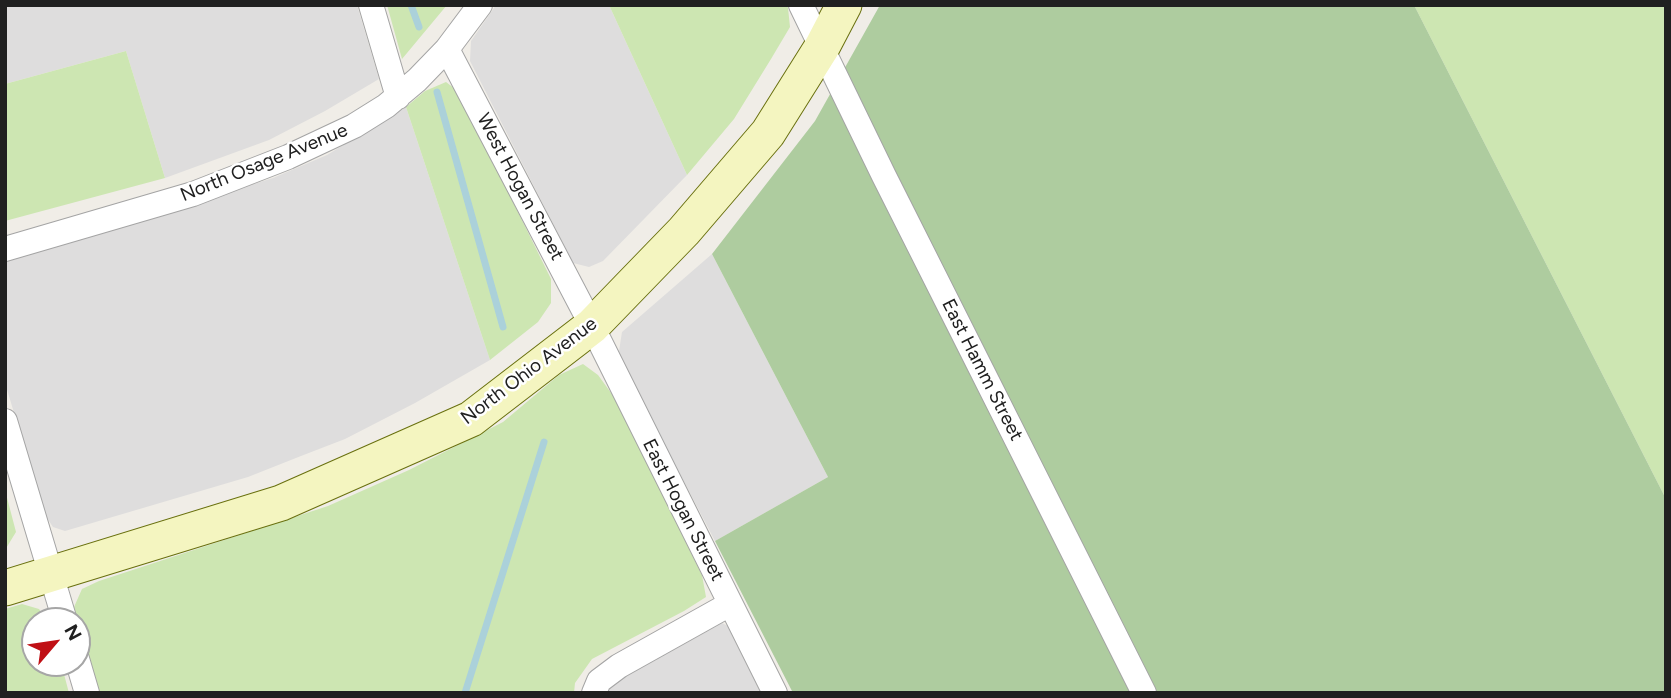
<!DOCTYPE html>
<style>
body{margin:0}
#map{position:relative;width:1671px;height:698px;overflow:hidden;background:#f0ede7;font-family:Figtree,sans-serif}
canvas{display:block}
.frame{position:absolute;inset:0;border:7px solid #202020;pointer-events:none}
.north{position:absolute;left:21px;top:607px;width:70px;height:70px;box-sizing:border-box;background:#fff;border:2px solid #a6a6a6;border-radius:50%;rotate:61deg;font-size:19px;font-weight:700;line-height:28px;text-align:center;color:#202020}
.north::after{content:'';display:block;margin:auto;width:24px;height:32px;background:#c01015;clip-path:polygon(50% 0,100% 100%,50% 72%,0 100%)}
</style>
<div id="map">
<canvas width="1671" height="698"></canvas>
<div class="frame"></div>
<div class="north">N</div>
</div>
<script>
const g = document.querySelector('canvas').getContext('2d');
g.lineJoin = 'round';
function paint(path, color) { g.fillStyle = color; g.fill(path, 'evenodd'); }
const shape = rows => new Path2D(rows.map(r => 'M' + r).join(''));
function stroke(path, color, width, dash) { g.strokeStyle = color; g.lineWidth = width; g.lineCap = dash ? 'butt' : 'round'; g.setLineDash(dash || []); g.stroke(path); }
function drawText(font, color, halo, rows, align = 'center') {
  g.font = font + ' Figtree,sans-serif'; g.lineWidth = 5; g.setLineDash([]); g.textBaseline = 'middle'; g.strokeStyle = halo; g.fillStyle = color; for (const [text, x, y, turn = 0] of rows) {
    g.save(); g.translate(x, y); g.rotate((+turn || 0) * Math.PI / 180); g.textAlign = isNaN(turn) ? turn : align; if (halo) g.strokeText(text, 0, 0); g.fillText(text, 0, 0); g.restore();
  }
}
const residential = shape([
 [5,5,357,5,379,79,325,111,269,140,165,178,126,51,5,84],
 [496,5,609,5,687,175,603,261,589,267,573,263,470,61,471,41],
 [406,107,490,360,415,403,345,439,301,456,248,477,65,531,53,527,45,515,5,383,5,260,273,178,327,155],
 [712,254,828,477,715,541,625,369,619,351,622,332],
 [722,623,732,628,764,693,608,693,610,685]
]);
const grass = shape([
 [387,5,447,5,402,59],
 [609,5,787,5,788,8,790,27,771,59,734,119,687,175],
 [1414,5,1666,5,1666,499],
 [126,51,165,178,5,221,5,84],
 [446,82,459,92,551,279,551,303,538,322,490,360,406,107,425,91],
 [583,364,598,375,617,401,702,575,706,597,684,611,592,659,575,683,574,693,99,693,74,607,82,589,99,581,328,506,409,470,503,422,559,375],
 [5,490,16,532,5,550],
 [22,604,39,609,48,621,35,621,35,663,61,663,69,693,5,693,5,609]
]);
const forest = shape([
 [880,5,1414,5,1666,499,1666,693,793,693,715,541,828,477,712,254,815,121]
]);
const stream = shape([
 [411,5,419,27],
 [437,92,503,327],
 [465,693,544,442]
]);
const minor = shape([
 [371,5,398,97],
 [801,5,884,176,1144,693],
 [447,49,592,326,775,693],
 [5,249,193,194,288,157,354,126,386,106,417,80,447,49,480,5],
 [5,421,65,621],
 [77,659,87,693],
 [594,693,599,681,619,666,730,604]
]);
const secondary = shape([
 [5,588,281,503,471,419,592,326,684,231,768,133,822,47,844,5]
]);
const streetNames = [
 ["North Osage Avenue",264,163,-22],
 ["West Hogan Street",520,187,62],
 ["East Hamm Street",982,370,63],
 ["North Ohio Avenue",529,371,-37],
 ["East Hogan Street",683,510,63]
];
paint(residential, '#dedddd');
paint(grass, '#cde6b2');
paint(forest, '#aecc9f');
stroke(stream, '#abd1da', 7);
stroke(minor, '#a4a4a4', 26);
stroke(secondary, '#69700e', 37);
stroke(minor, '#fff', 24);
stroke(secondary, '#f4f5c0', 35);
drawText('19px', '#202020', '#fff', streetNames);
</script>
